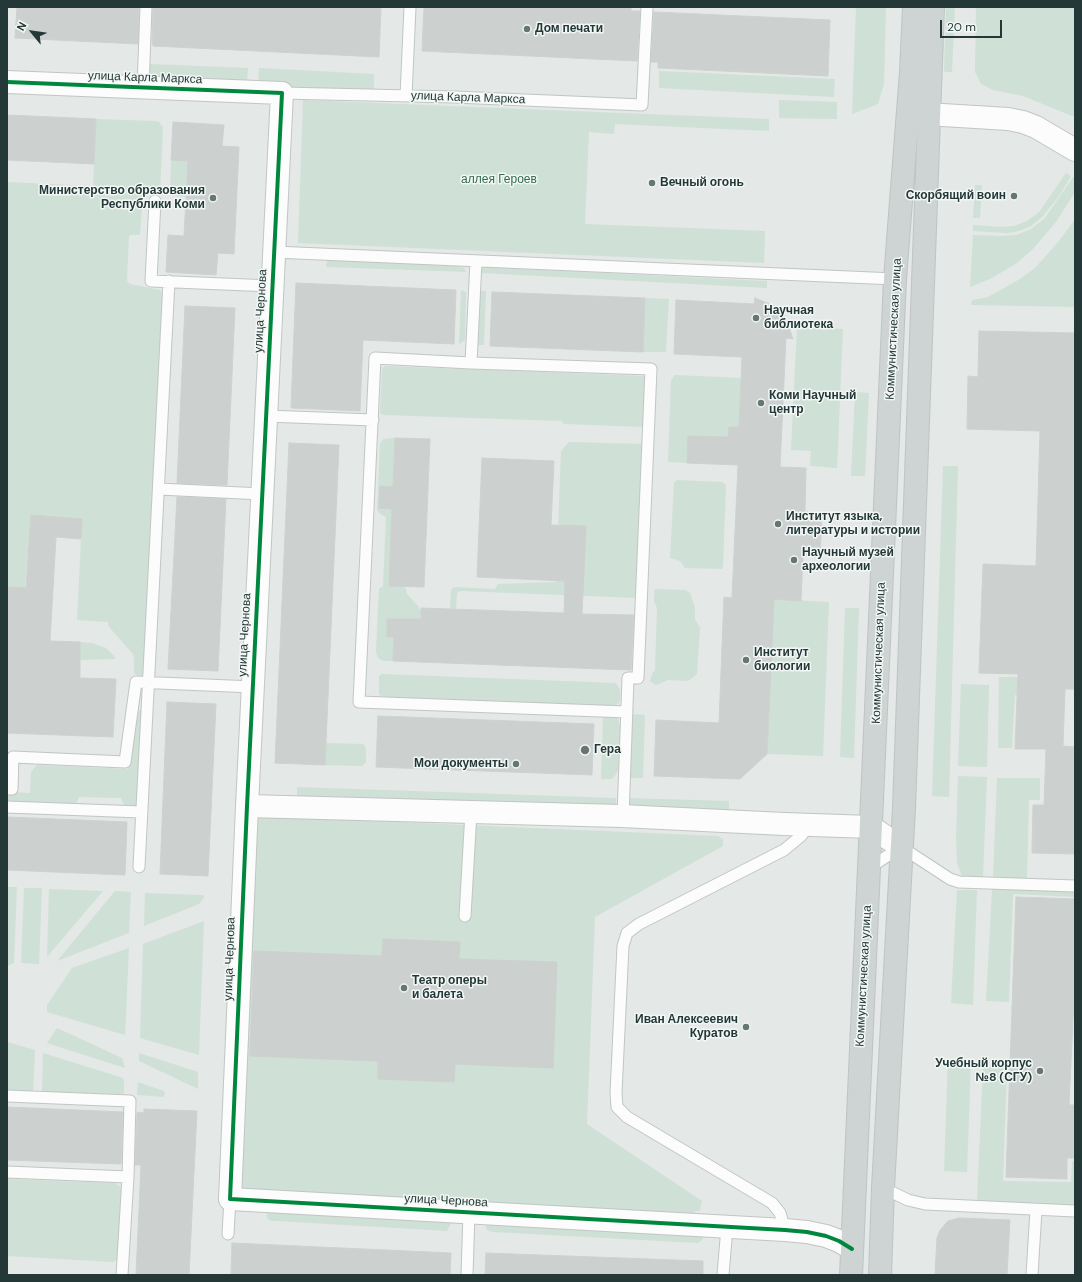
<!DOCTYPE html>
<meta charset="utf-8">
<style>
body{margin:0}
#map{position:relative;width:1082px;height:1282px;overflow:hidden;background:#e4e8e7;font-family:"DM Sans",sans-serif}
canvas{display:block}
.frame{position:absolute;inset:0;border:8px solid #243937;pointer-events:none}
.north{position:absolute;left:12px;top:12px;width:40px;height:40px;-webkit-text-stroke:3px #f2f7f5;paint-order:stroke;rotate:299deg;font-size:11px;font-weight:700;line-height:16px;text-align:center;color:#243937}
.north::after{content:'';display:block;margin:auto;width:14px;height:18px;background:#243937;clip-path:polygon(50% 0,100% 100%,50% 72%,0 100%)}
.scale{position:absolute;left:940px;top:20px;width:62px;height:18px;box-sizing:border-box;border:2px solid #243937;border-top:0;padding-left:5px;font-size:12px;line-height:14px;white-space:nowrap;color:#243937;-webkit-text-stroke:3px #f2f7f5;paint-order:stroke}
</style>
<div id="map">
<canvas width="1082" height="1282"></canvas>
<div class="frame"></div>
<div class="north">N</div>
<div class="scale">20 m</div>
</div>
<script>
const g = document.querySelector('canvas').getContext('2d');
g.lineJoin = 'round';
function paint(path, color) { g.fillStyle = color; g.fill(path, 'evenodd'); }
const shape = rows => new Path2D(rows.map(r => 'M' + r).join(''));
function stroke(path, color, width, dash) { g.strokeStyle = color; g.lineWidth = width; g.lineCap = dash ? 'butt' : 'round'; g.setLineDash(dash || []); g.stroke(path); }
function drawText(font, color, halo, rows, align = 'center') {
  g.font = font + ' "DM Sans",sans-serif'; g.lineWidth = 3; g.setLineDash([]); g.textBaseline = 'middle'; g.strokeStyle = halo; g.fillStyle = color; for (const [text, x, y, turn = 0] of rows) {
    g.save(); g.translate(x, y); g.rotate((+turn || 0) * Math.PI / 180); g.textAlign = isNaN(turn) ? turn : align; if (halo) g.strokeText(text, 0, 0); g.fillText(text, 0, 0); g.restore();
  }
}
const green = shape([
 [856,7,886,7,884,84,878,104,852,114],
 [946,7,955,7,952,72,945,72,944,70],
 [976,7,1075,7,1075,116,1072,116,1023,96,993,90,981,84,975,72],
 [150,64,248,68,247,85,149,81],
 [259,68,374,74,374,90,258,86],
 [659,71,835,79,834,97,659,88],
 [303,100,769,119,769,131,615,124,614,134,589,132,585,224,765,231,764,263,298,243],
 [779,100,837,102,837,119,779,118],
 [96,119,155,121,159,122,163,127,160,192,155,194,145,194,143,195,140,234,139,235,131,235,129,236,127,281,130,284,160,290,163,294,144,672,141,676,135,674,134,672,134,659,133,654,109,627,108,622,77,620,82,519,31,515,25,588,7,587,7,182,93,186],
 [171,160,188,161,186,197,170,196],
 [1066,173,1071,176,1059,196,1043,216,1030,227,1015,232,1007,233,973,231,973,225,1002,227,1014,226,1027,221,1039,212,1044,205],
 [1073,177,1075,179,1075,192,1056,222,1033,249,1017,263,992,278,970,287,973,235,1001,236,1016,235,1031,229,1045,218],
 [975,185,982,185,980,218,973,218],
 [1075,219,1075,307,971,305,972,300,988,297,1020,279,1035,268,1059,241],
 [327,260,456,266,464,268,466,272,326,267],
 [481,267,767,281,767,288,481,273],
 [461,290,466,292,465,340,459,344],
 [480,291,486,291,484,345,478,345],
 [645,298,669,299,666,352,643,352],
 [797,327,843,329,837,468,810,466,811,451,791,450],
 [385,366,645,376,646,378,644,425,642,427,565,424,562,423,562,421,383,415,380,413,382,369],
 [675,375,741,378,739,427,728,437,689,436,687,463,668,462,671,380],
 [855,392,869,393,865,476,851,476],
 [395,438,389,585,405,586,407,594,418,606,421,612,420,638,394,637,393,661,383,661,378,658,376,652,379,589,383,586,386,517,380,514,377,510,380,444,383,439],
 [569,442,643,444,638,598,460,591,457,593,456,609,450,609,451,590,454,587,495,589,498,584,556,582,561,451],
 [943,466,958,466,949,797,932,796],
 [677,480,722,482,726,485,723,566,722,569,685,568,680,561,670,558,674,483],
 [655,589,685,590,690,593,695,608,695,619,700,628,697,673,695,676,688,681,668,680,656,685,654,684,650,681,652,674,655,670,657,608,654,602,654,597],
 [773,599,829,602,823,756,767,754],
 [845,608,859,608,854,758,840,757],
 [80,642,92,643,106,648,115,657,115,659,80,660],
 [382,674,616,683,620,689,620,699,619,703,614,706,385,697,379,695,379,676],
 [999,677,1024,677,1024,695,1015,695,1012,748,998,748],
 [961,684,989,685,987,767,958,766],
 [140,710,143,711,138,803,136,806,126,807,124,805,121,798,79,797,76,804,7,803,7,792,30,793,31,772,37,765,128,769,136,714],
 [631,714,645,715,643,778,628,778],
 [605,716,614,717,618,718,620,727,618,770,614,777,611,779,601,779,603,717],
 [326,743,363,744,365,746,366,749,366,762,362,766,325,765],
 [958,776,987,777,983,877,962,876,957,863,956,840],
 [997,778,1040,778,1040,800,1029,800,1027,879,993,878],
 [297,787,616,798,616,810,297,800],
 [627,798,729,801,729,814,627,811],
 [259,816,718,836,723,839,723,846,595,917,587,1124,702,1201,700,1210,692,1213,242,1192,237,1180,255,830],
 [7,887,17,887,14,963,7,966],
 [24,888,42,888,39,964,21,963],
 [992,888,1075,891,1075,897,1013,894,1009,1002,986,1001],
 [49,889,103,891,47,957],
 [957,890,977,890,973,1005,951,1003],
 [115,891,131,892,129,933,57,961],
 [145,893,202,895,204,896,204,898,199,904,144,926],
 [204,921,199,1055,140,1038,143,944],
 [129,948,125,1035,47,1012,47,1005,72,968],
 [57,1028,122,1058,125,1068,47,1043],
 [7,1042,35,1050,33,1092,7,1090],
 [43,1053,123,1078,124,1080,124,1093,121,1094,42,1092],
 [139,1053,198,1072,198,1089,139,1061],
 [948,1060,971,1061,967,1172,944,1171],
 [983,1067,1007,1067,1003,1181,1071,1182,1072,1161,1075,1161,1075,1205,977,1202],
 [138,1082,164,1091,165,1093,164,1097,138,1095,137,1094],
 [7,1179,114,1183,118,1185,121,1188,117,1260,113,1262,7,1256],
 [269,1211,448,1220,451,1223,447,1231,276,1221,271,1221,267,1218,267,1214],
 [488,1223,703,1235,703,1239,698,1243,493,1232,487,1230,486,1226]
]);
const building = shape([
 [17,7,139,7,138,44,15,38,17,7],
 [153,7,381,7,379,57,153,46,153,44,152,44,153,7],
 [424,7,631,7,631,11,640,11,637,61,422,51,424,7],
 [654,12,830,20,828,76,658,68,658,62,651,62,654,12],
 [7,115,96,119,94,164,7,160,7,115],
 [173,122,224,125,222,146,239,147,234,254,218,253,216,275,166,272,168,235,184,236,188,161,171,160,173,122],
 [296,283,456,290,454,344,363,340,360,411,291,408,296,283],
 [492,292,645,298,643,352,490,346,492,292],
 [755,298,777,307,781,311,785,316,793,339,786,338,780,467,806,468,805,512,822,513,820,557,803,556,801,601,774,599,767,754,740,779,654,776,656,720,719,723,724,597,732,598,738,465,687,463,688,436,728,437,729,427,739,427,742,357,674,354,676,300,754,304,755,298],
 [185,306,235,308,227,485,177,483,185,306],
 [979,331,1075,333,1075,689,1065,689,1063,746,1075,747,1075,854,1032,853,1033,805,1044,805,1046,749,1015,749,1018,674,979,673,983,564,1036,566,1040,431,967,429,968,376,978,377,979,331],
 [395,438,430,439,424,587,389,586,392,509,379,508,380,486,393,487,395,438],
 [289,443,339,445,325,765,275,763,289,443],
 [482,458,554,461,551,525,586,526,582,614,634,615,631,670,393,661,394,637,387,637,387,619,421,619,421,608,564,613,565,581,477,577,482,458],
 [177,497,226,499,218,671,168,669,177,497],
 [31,515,82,519,81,539,56,537,50,641,80,642,80,678,116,679,113,737,7,733,7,587,26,588,31,515],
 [167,702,216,704,208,876,160,874,167,702],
 [378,716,594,724,592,775,376,767,378,716],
 [7,817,127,822,125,875,7,870,7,817],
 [1016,897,1075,899,1075,976,1069,1105,1075,1105,1075,1158,1067,1158,1067,1179,1006,1177,1016,897],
 [383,939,460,942,459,959,557,962,553,1068,455,1064,454,1082,378,1079,378,1061,250,1056,254,951,382,956,383,939],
 [7,1107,123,1112,121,1164,7,1160,7,1107],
 [144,1109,197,1111,189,1275,136,1275,141,1165,135,1165,137,1112,144,1113,144,1109],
 [959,1218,1010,1220,1007,1275,935,1275,937,1238,940,1230,948,1221,959,1218],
 [232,1243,451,1253,450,1275,231,1275,232,1243],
 [486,1253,703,1261,703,1275,485,1275,486,1253]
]);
const service = shape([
 [143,88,146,7],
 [282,93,455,97,642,105,647,7],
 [406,96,410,7],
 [155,201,151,281,272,286],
 [274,252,895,279],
 [476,261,471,363,375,358,359,702,627,712],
 [471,363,651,369,638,678,628,678,623,817],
 [266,416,373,420],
 [159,489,262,494],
 [7,789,12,789,13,757,125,762,136,682,253,687],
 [7,807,141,812],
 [139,867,169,281],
 [869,868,901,847,950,879,959,882,1075,886],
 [465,916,471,812],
 [7,1096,130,1101,128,1177],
 [7,1172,128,1177,122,1275],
 [883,1188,908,1200,925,1204,1075,1211],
 [785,1230,780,1213,772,1203,627,1117,617,1107,616,1093,623,946,627,933,639,924,784,850,801,836,809,825],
 [228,1234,230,1199],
 [467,1275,469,1213],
 [723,1275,727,1227],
 [1032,1275,1036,1210]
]);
const minor = shape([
 [910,113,1008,119,1023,122,1036,127,1075,150],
 [247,806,621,816,784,824,871,827,901,847],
 [230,1199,785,1230,807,1232,826,1236,839,1241,852,1249]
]);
const tertiary = shape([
 [7,82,282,93,247,806,230,1199]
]);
const primary = shape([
 [851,1275,895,279,911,72,914,7],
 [880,1275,883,1188,904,808,933,7]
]);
const cycleway = shape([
 [7,82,282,93,247,806,230,1199,785,1230,807,1232,826,1236,839,1241,852,1249]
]);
const markers = [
 [527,29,4,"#677675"],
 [652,183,4,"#677675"],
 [1014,196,4,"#677675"],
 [213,198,4,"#677675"],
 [756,318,4,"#677675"],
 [761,403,4,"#677675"],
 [778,524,4,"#677675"],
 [794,560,4,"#677675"],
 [746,660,4,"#677675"],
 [585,750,5,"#677675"],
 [516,764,4,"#677675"],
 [404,988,4,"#677675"],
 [746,1027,4,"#677675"],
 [1040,1071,4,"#677675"]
];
const poiNames = [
 ["Дом печати",535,29],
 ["Вечный огонь",660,183],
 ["Министерство образования",205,191,"right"],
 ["Республики Коми",205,205,"right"],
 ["Скорбящий воин",1006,196,"right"],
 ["Научная",764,311],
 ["библиотека",764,325],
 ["Коми Научный",769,396],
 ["центр",769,410],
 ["Институт языка,",786,517],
 ["литературы и истории",786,531],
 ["Научный музей",802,553],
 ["археологии",802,567],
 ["Институт",754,653],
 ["биологии",754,667],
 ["Гера",594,750],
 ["Мои документы",508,764,"right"],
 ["Театр оперы",412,981],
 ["и балета",412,995],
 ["Иван Алексеевич",738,1020,"right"],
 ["Куратов",738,1034,"right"],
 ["Учебный корпус",1032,1064,"right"],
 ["№8 (СГУ)",1032,1078,"right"]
];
const streetNames = [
 ["улица Карла Маркса",145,78,2],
 ["улица Карла Маркса",468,98,2],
 ["улица Чернова",261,311,-87],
 ["Коммунистическая улица",894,329,-87],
 ["улица Чернова",245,635,-87],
 ["Коммунистическая улица",879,653,-88],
 ["улица Чернова",230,959,-88],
 ["Коммунистическая улица",864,976,-87],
 ["улица Чернова",446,1201,3]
];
const parkNames = [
 ["аллея Героев",499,180]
];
paint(green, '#cfe0d6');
paint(building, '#ccd1d0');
stroke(building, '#cdd1d0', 1);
stroke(service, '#c1c5c4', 13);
stroke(minor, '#c1c5c4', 24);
stroke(tertiary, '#c1c5c4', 24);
stroke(primary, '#bdc4c3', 24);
stroke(service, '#fbfcfb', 11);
stroke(minor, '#fbfcfb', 22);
stroke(tertiary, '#fbfcfb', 22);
stroke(primary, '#ced4d3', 22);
stroke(cycleway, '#00873e', 4);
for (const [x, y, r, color] of markers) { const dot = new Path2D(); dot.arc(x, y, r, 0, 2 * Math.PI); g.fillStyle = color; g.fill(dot); stroke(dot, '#f2f7f5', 1.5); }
drawText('bold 12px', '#243937', '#f2f7f5', poiNames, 'left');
drawText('12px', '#243937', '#f2f7f5', streetNames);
drawText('12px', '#336b52', '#f2f7f5', parkNames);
</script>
